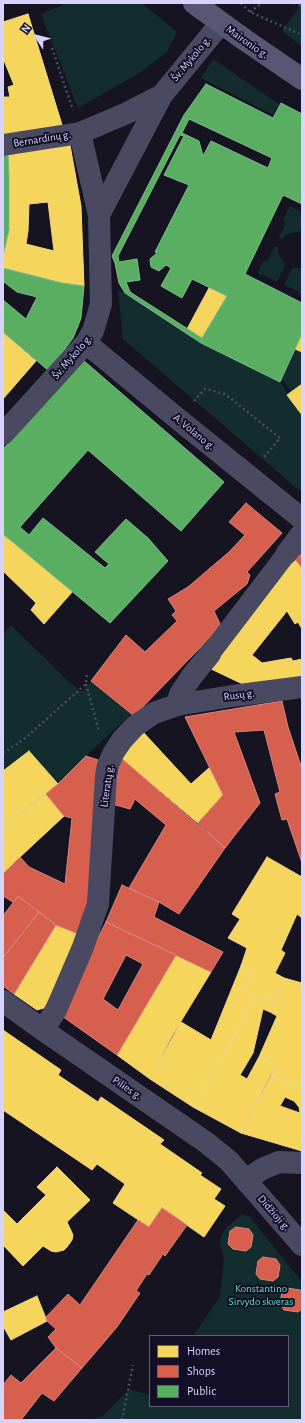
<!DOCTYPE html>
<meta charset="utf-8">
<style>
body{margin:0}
#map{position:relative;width:305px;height:1423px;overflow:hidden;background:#161421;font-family:"Alegreya Sans",sans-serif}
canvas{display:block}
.frame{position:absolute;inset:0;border:4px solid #d9d4ff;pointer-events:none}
.legend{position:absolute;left:149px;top:1335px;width:140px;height:72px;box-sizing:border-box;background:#130f26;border:1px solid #625e7d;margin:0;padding:5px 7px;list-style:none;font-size:12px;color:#d9d4ff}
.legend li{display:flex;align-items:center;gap:8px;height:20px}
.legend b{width:20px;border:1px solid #625e7d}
.north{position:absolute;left:16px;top:16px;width:40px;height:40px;-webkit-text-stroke:3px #130f26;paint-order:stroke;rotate:306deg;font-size:11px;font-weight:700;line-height:16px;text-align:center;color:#d9d4ff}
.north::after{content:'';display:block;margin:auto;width:14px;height:18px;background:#d9d4ff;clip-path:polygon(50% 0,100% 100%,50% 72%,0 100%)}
</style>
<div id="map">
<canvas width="305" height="1423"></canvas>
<div class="frame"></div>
<ul class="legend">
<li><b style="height:11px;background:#f6d55c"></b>Homes</li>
<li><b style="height:11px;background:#d6604d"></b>Shops</li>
<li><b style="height:11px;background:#5aae61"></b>Public</li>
</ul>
<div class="north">N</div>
</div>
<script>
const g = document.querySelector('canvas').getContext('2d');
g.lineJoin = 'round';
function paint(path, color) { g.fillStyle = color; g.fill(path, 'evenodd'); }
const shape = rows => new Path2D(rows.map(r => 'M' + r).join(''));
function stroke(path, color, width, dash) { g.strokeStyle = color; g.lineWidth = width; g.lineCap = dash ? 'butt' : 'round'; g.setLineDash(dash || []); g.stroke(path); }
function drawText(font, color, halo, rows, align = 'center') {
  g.font = font + ' "Alegreya Sans",sans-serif'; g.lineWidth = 4; g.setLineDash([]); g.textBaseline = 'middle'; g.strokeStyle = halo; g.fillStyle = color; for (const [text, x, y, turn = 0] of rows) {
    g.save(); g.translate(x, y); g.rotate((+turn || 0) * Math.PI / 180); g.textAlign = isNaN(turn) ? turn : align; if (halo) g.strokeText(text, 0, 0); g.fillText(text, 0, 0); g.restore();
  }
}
const green = shape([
 [67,3,142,3,177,32,167,52,138,74,78,108,41,14],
 [302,3,302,47,282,31],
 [213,59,279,104,273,115,201,78],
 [290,206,302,212,302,227,299,232,288,234,282,239,279,238,286,222,283,220],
 [275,246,278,247,278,253,285,264,277,282,262,274,260,277,258,272,264,260,267,262],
 [292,268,302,268,302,294,297,294,299,292,284,285],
 [118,291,125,293,201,343,280,382,302,415,302,493,123,339],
 [296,350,302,353,302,384,291,392,282,379],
 [11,625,66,679,82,692,91,681,131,714,86,756,58,784,30,751,3,771,3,633],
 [242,1214,249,1216,302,1282,302,1420,90,1420,103,1416,129,1389,150,1395,150,1406,288,1406,288,1336,193,1336,220,1297,224,1258,220,1243,220,1238,225,1229]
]);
const homes = shape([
 [28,14,63,128,3,138,3,97,10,97,8,87,14,85,3,58,3,22,28,14],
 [70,145,81,206,84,286,62,283,3,268,3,256,9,230,9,175,8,154,70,145],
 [48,202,54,251,26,244,28,231,29,204,48,202],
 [209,288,227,296,202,338,187,329,209,288],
 [3,332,36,361,3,399,3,332],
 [302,334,302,352,295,349,302,334],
 [302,384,302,415,287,395,302,384],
 [3,534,73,591,44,624,31,610,36,603,3,571,3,534],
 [295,559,302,568,302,629,298,622,295,624,287,611,252,655,262,663,291,658,293,661,302,659,302,681,251,688,207,667,275,580,295,559],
 [143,732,191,784,210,767,223,795,198,823,121,758,143,732],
 [29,751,58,784,3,826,3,771,29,751],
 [46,794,64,816,20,857,3,841,3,826,46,794],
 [3,841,20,857,3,874,3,841],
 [267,857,302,877,302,918,297,914,281,950,285,953,275,973,284,978,275,1001,252,994,244,990,252,971,241,966,247,948,228,938,240,919,232,914,267,857],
 [56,925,81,935,44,1008,37,1010,14,994,56,925],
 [176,955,211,972,172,1036,150,1079,117,1055,176,955],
 [241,966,252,971,244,990,252,994,241,1025,193,1107,150,1079,181,1022,211,1040,241,966],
 [284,978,302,983,302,1086,271,1076,275,1066,259,1057,277,1016,270,1012,284,978],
 [252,994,275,1001,270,1012,263,1009,253,1053,240,1075,247,1079,259,1057,275,1066,241,1133,193,1107,241,1025,252,994],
 [3,1030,61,1070,58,1075,98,1102,101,1097,164,1140,160,1144,202,1173,200,1175,221,1189,214,1199,225,1206,204,1237,162,1208,149,1227,113,1203,125,1184,97,1164,92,1170,3,1110,3,1030],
 [271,1076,302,1086,302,1151,241,1133,271,1076],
 [285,1097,294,1101,299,1107,300,1113,280,1106,285,1097],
 [57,1167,90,1200,67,1222,73,1235,72,1240,67,1247,64,1250,56,1252,51,1251,43,1246,23,1266,3,1245,3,1210,17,1224,46,1195,37,1187,57,1167],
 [37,1296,47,1321,11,1340,3,1326,3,1312,37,1296]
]);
const shops = shape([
 [246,503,282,533,247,572,250,575,247,584,214,611,221,626,134,716,91,681,126,635,145,652,177,621,172,615,176,611,168,599,188,587,229,552,245,535,229,522,246,503],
 [302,553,302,568,295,559,302,553],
 [282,701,288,727,302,769,302,863,287,819,282,820,275,794,280,792,264,730,234,732,260,803,225,848,198,823,223,795,185,717,282,701],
 [86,756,98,760,93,890,81,935,56,925,18,896,13,902,3,896,3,874,20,857,29,867,65,884,72,818,64,816,46,794,58,784,86,756],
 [121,758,225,848,179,914,159,902,129,888,166,825,135,799,130,809,112,804,121,758],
 [122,885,159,902,154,917,223,952,211,972,106,922,122,885],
 [18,896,39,912,3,958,3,916,18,896],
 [39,912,56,925,14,994,3,986,3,958,39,912],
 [106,922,176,955,117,1055,59,1014,106,922],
 [126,955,143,964,118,1010,103,999,126,955],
 [162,1208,187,1225,165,1256,163,1254,149,1275,147,1274,136,1291,140,1293,117,1327,82,1368,56,1348,48,1337,56,1329,47,1321,46,1317,68,1294,80,1305,138,1220,149,1227,162,1208],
 [236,1227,249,1229,253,1235,251,1247,246,1251,233,1249,228,1244,230,1231,236,1227],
 [263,1257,276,1259,280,1265,278,1277,273,1281,260,1279,256,1274,258,1261,263,1257],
 [287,1288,300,1290,302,1291,302,1309,298,1312,284,1310,280,1304,282,1291,287,1288],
 [56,1348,82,1368,54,1401,42,1393,21,1420,3,1420,3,1385,11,1375,21,1383,56,1348]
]);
const public = shape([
 [206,84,273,118,281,103,302,114,302,204,283,195,245,274,302,303,302,334,280,382,201,343,125,293,119,283,115,263,112,256,184,115,206,84],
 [189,119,272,158,268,168,211,141,203,156,199,141,182,133,189,119],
 [180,135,184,136,164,175,189,185,155,252,157,253,150,259,151,267,159,271,166,265,171,268,161,286,182,298,192,279,227,296,202,338,130,292,126,282,140,280,137,259,119,262,118,256,180,135],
 [8,154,9,175,9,230,3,256,3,155,8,154],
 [3,268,62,283,84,286,81,318,78,326,73,338,49,371,3,332,3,300,26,319,37,297,17,292,4,282,3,284,3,268],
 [83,360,224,482,181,531,88,450,20,527,29,535,43,518,105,568,109,564,95,552,126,519,148,538,168,561,110,623,3,534,3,449,83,360]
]);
const path = shape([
 [241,3,250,12,302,35],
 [294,3,302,6],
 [250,12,262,3],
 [52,48,73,110],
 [194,401,205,389,225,394,280,438,264,457],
 [86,684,99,731],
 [3,753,23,740,86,684,87,672],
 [122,1420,133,1365]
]);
const pedestrian = shape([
 [210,654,287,553]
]);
const minor = shape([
 [3,145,80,133,127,113,162,95],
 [99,215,162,95,221,23],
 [86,343,178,419,302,519],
 [3,434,86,343,93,331,101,304,99,215,80,133],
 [287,553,302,533],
 [177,705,180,694,192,676,210,654],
 [3,1001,43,1030,207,1143,229,1161,302,1245],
 [43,1030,56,1010,83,947,98,904,106,776,108,765,114,752,122,740,135,726,154,713,177,705,232,696,302,687],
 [246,1180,262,1169,279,1162,302,1163]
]);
const secondary = shape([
 [194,3,245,40,302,79]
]);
const streetNames = [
 ["Maironio g.",247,42,35],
 ["Šv. Mykolo g.",191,59,-50],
 ["Bernardinų g.",42,139,-9],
 ["Šv. Mykolo g.",72,357,-49],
 ["A. Volano g.",194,432,39],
 ["Rusų g.",239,695,-7],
 ["Literatų g.",107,786,-82],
 ["Pilies g.",127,1088,34],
 ["Didžioji g.",274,1213,49]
];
const parkNames = [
 ["Konstantino",261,1289],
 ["Sirvydo skveras",261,1302]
];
paint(green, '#132c2d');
paint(homes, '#f6d55c');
stroke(homes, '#edd58d', 1);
paint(shops, '#d6604d');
stroke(shops, '#d78382', 1);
paint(public, '#5aae61');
stroke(public, '#80b990', 1);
stroke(path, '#44505f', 2.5, [2, 3]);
stroke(pedestrian, '#4a4962', 20);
stroke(minor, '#4a4962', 22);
stroke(secondary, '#575674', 22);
drawText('11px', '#d9d4ff', '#130f26', streetNames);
drawText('11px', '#5fe0c0', '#130f26', parkNames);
</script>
